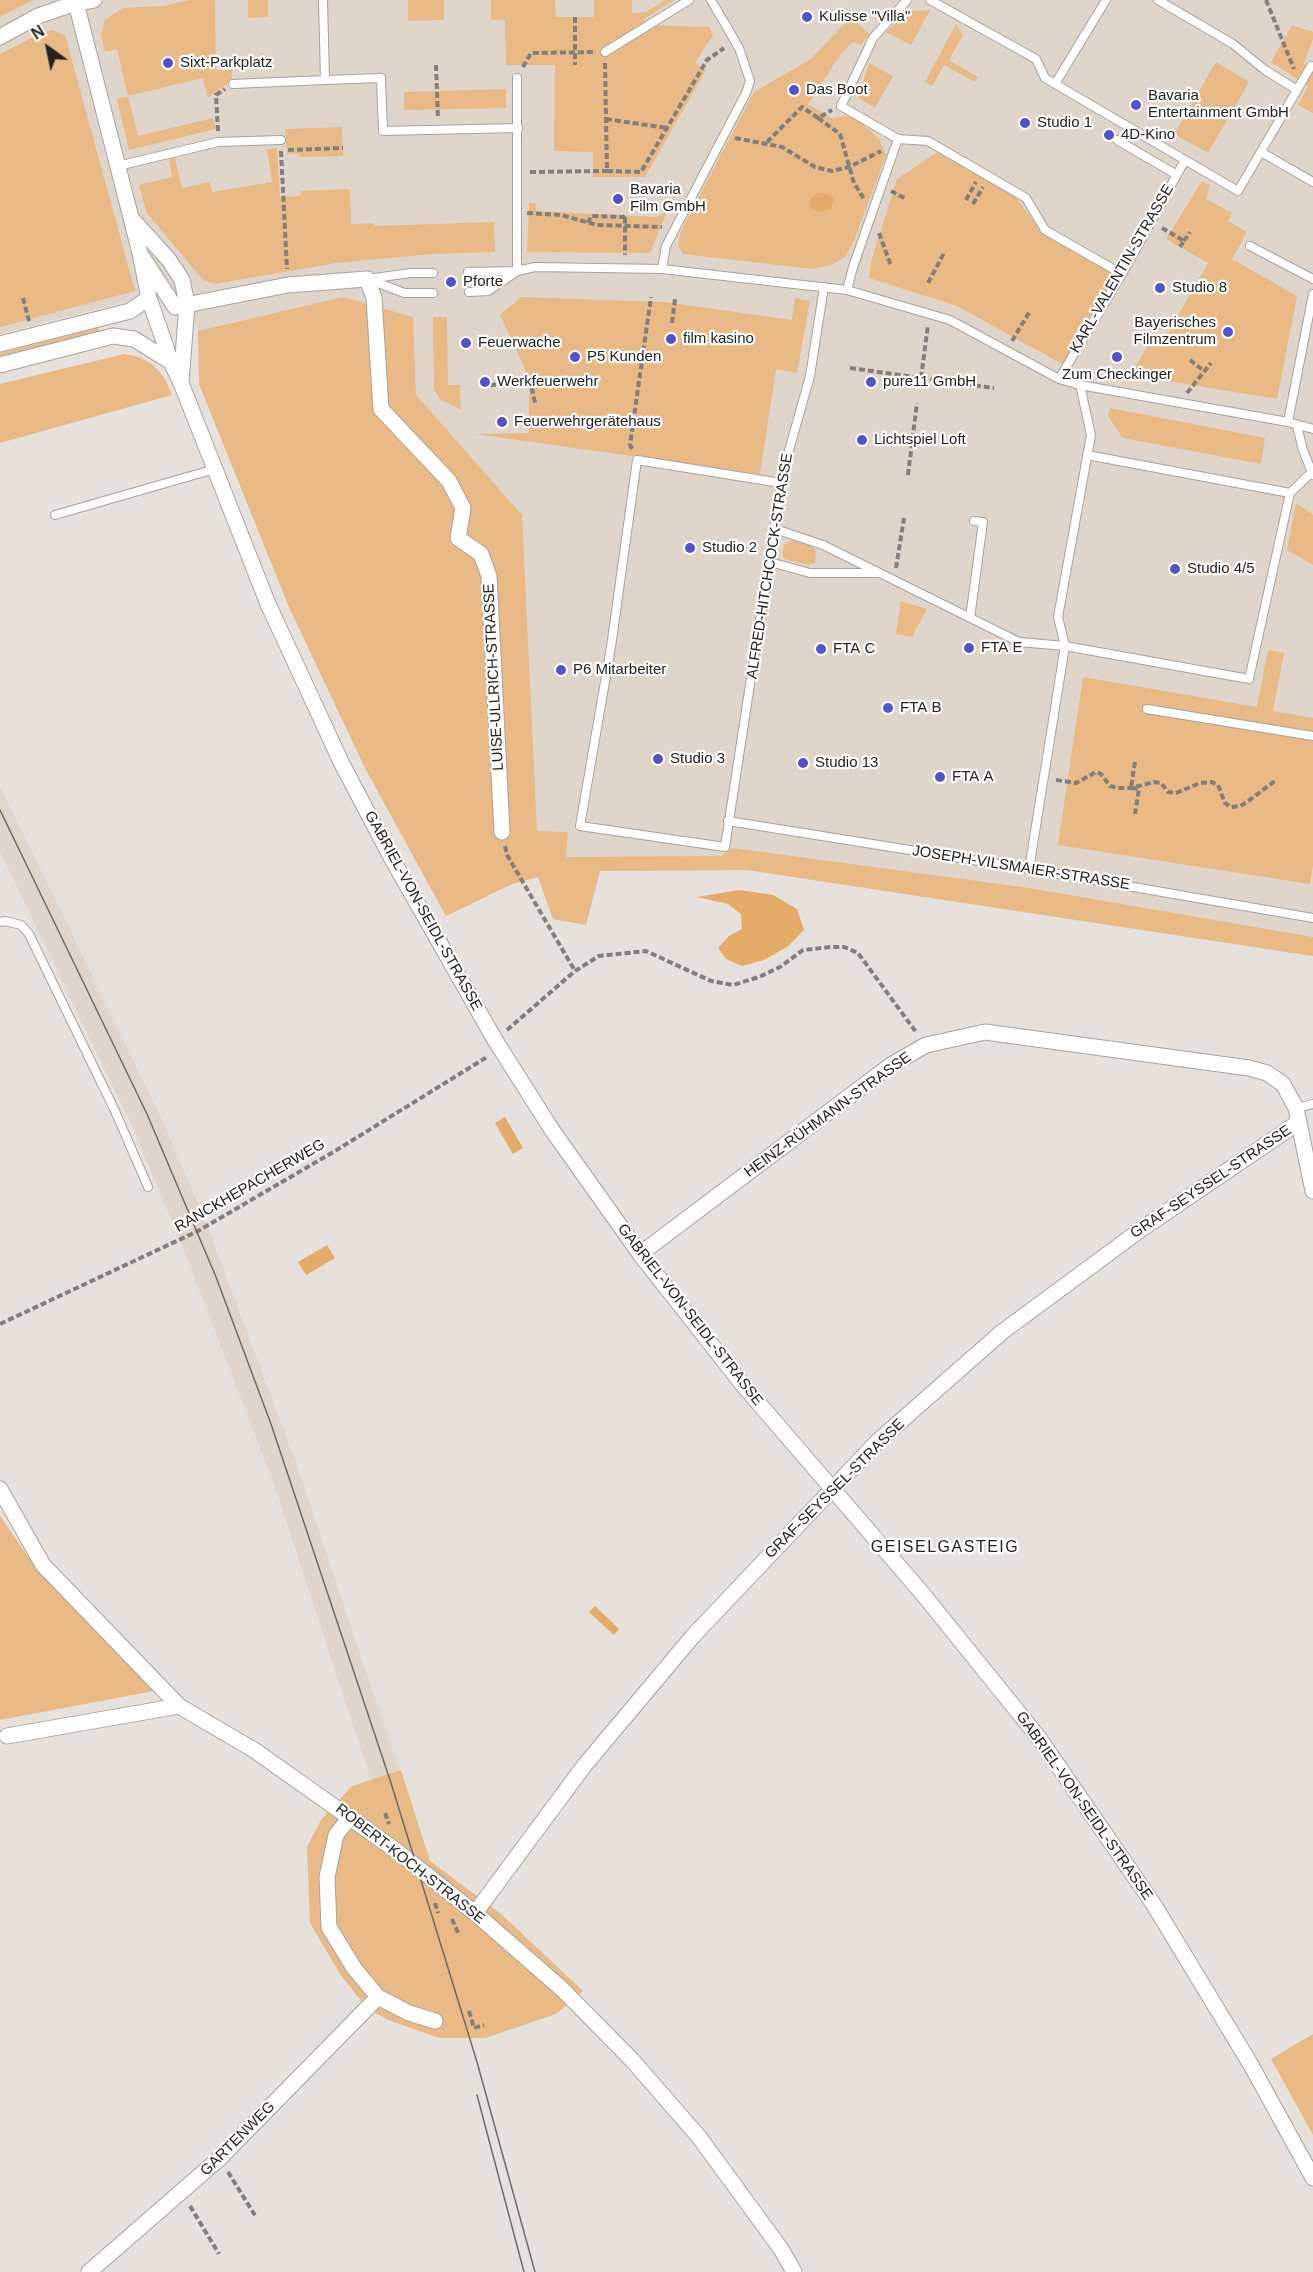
<!DOCTYPE html>
<meta charset="utf-8">
<style>
body{margin:0}
#map{position:relative;width:1313px;height:2272px;overflow:hidden;background:#e6e1dc;font-family:Helvetica,sans-serif}
canvas{display:block}
.north{position:absolute;left:18px;top:18px;width:60px;height:60px;-webkit-text-stroke:4px #fff;paint-order:stroke;rotate:327deg;font-size:16px;font-weight:700;line-height:24px;text-align:center;color:#252322}
.north::after{content:'';display:block;margin:auto;width:21px;height:27px;background:#252322;clip-path:polygon(50% 0,100% 100%,50% 72%,0 100%)}
</style>
<div id="map">
<canvas width="1313" height="2272"></canvas>
<div class="north">N</div>
</div>
<script>
const g = document.querySelector('canvas').getContext('2d');
g.lineJoin = 'round';
function paint(path, color) { g.fillStyle = color; g.fill(path, 'evenodd'); }
const shape = rows => new Path2D(rows.map(r => 'M' + r).join(''));
function stroke(path, color, width, dash) { g.strokeStyle = color; g.lineWidth = width; g.lineCap = dash ? 'butt' : 'round'; g.setLineDash(dash || []); g.stroke(path); }
function drawText(font, color, halo, rows, align = 'center') {
  g.font = font + ' Helvetica,sans-serif'; g.lineWidth = 4.5; g.setLineDash([]); g.textBaseline = 'middle'; g.strokeStyle = halo; g.fillStyle = color; for (const [text, x, y, turn = 0] of rows) {
    g.save(); g.translate(x, y); g.rotate((+turn || 0) * Math.PI / 180); g.textAlign = isNaN(turn) ? turn : align; if (halo) g.strokeText(text, 0, 0); g.fillText(text, 0, 0); g.restore();
  }
}
const built = shape([
 [34,0,1313,0,1313,956,747,870,600,871,586,925,553,919,538,877,512,884,446,916,365,768,289,607,199,384,198,331,187,304,191,285,0,334,0,17],
 [0,786,158,1111,207,1225,296,1463,430,1861,382,1814,275,1487,180,1240,131,1124,0,852]
]);
const green = shape([
 [0,0,34,0,0,17],
 [190,0,215,0,216,70,232,70,232,80,208,98,203,78,128,96,138,136,213,118,216,129,129,150,117,99,128,96,117,49,105,52,101,34,105,20,123,8,164,6],
 [248,0,268,0,268,17,248,18],
 [408,0,444,0,444,20,408,21],
 [491,0,555,0,556,17,594,17,594,0,632,0,632,13,646,12,665,0,674,0,644,19,647,25,709,27,713,35,695,63,706,70,645,177,593,177,593,152,554,151,555,65,506,65,505,20,491,20],
 [930,10,911,45,886,32,902,17,913,11],
 [851,17,869,34,861,45,853,42,841,54,808,104,833,119,839,116,854,116,879,139,886,155,854,241,845,257,831,265,813,269,683,254,678,245,681,231,754,92,811,59],
 [956,24,963,35,949,60,978,77,975,82,944,65,932,86,925,82],
 [1292,25,1313,32,1313,39,1304,64,1313,67,1313,113,1298,105,1308,86,1271,62],
 [53,30,65,35,135,291,0,327,0,54,39,34],
 [1216,62,1249,82,1208,153,1174,134],
 [869,63,893,76,875,108,858,98],
 [506,89,506,108,404,110,404,92],
 [342,127,343,156,300,157,299,154,287,154,285,129],
 [277,148,280,197,301,196,301,191,350,189,351,224,373,223,374,226,494,222,495,252,432,254,336,263,215,284,203,280,147,213,139,185,172,177,169,160,175,158,182,188,210,182,212,192,272,182,267,149],
 [937,152,1015,196,1041,231,1117,275,1064,365,957,306,869,278,871,262,897,179],
 [1202,181,1210,185,1206,199,1232,213,1228,221,1247,232,1232,259,1297,296,1277,399,1131,375,1153,336,1163,342,1208,263,1166,239],
 [529,203,536,203,536,211,656,217,667,212,650,253,527,252],
 [343,297,413,317,416,395,522,515,537,831,568,832,566,857,721,856,733,848,1029,888,1313,937,1313,956,747,870,600,871,586,925,553,919,538,877,512,884,446,916,365,768,289,607,199,384,198,331],
 [521,297,665,302,792,320,795,298,810,301,797,373,776,369,760,474,475,434,529,433,529,377,500,315],
 [433,317,447,317,448,385,460,385,461,410,440,399,434,389],
 [98,328,99,332,0,357,0,353],
 [124,354,140,357,153,365,164,377,172,395,0,443,0,384],
 [1110,408,1265,438,1261,464,1123,438,1108,416],
 [1296,503,1313,515,1313,565,1287,550],
 [792,540,812,546,816,551,815,562,809,565,784,559,782,551,784,545],
 [901,601,927,609,912,637,896,634],
 [1268,650,1284,653,1273,711,1313,718,1313,865,1310,884,1058,845,1083,677,1257,707],
 [0,1516,40,1574,154,1691,0,1720],
 [401,1770,430,1861,500,1913,583,1991,556,2014,485,2038,439,2038,388,2020,366,2007,340,1974,310,1923,307,1847,321,1820,352,1786],
 [1313,2034,1313,2135,1271,2059]
]);
const water = shape([
 [818,193,826,193,834,198,831,209,820,212,814,210,810,206,811,198],
 [739,890,773,895,797,909,804,930,787,947,764,960,742,966,726,959,718,948,729,936,742,929,741,914,728,904,697,897],
 [505,1117,523,1148,513,1154,495,1123],
 [327,1245,335,1258,306,1275,298,1262],
 [595,1606,619,1629,614,1635,589,1612]
]);
const path = shape([
 [1266,0,1294,69],
 [575,17,575,65],
 [605,63,607,171,641,172,707,60,724,48],
 [436,65,438,119],
 [523,67,531,53,594,52],
 [818,118,840,134,854,183,864,199],
 [606,119,667,128],
 [218,131,216,95,225,89],
 [735,138,782,147,815,167,832,171,849,167,881,151],
 [767,142,802,107,818,118,832,110],
 [288,150,343,148],
 [281,151,287,269],
 [530,172,607,171],
 [891,191,906,199],
 [966,200,976,182],
 [973,204,983,187],
 [527,213,561,215,597,225,662,227],
 [588,223,591,216,623,217,625,215,625,255],
 [1162,228,1184,241,1180,247],
 [879,233,891,266],
 [1184,241,1190,232],
 [928,283,944,253],
 [23,298,29,321],
 [672,323,675,299],
 [1012,341,1030,311],
 [1190,360,1204,371],
 [850,368,994,388],
 [921,378,928,325],
 [490,385,531,384,535,403],
 [1187,393,1211,363],
 [632,449,630,445,651,297],
 [908,475,917,403],
 [896,568,904,518],
 [1135,762,1131,788,1139,789,1135,814],
 [1056,780,1076,783,1096,772,1101,774,1110,786,1117,788,1131,788,1154,782,1161,783,1168,792,1176,793,1200,783,1212,782,1218,785,1225,803,1231,807,1240,806,1247,802,1276,780],
 [505,846,507,855,575,971],
 [507,1030,575,971,599,956,646,951,711,981,733,985,759,977,780,967,803,950,830,947,844,947,858,953,916,1032],
 [0,1324,198,1231,335,1151,487,1057],
 [385,1813,389,1824],
 [435,1903,438,1913],
 [452,1919,459,1935],
 [469,2011,474,2028,484,2025],
 [228,2172,256,2217],
 [190,2206,219,2254]
]);
const lane = shape([
 [323,0,325,80,381,78,383,131,518,128],
 [907,0,873,38,841,106,898,139,928,141,1026,198,1045,230,1122,274],
 [930,0,1036,59,1045,78,1238,191,1311,66],
 [1158,0,1233,44,1265,70,1297,90],
 [605,52,689,0],
 [517,78,517,271],
 [233,84,325,80],
 [1055,84,1106,0],
 [1117,140,1177,175],
 [1261,152,1313,182],
 [118,166,218,142,281,140],
 [1250,246,1313,279],
 [662,269,666,246,746,93,750,81,739,48,711,0],
 [468,272,517,271,535,267,662,269,847,290,950,320,1059,379,1080,385,1288,422,1313,429],
 [368,279,404,293,433,293],
 [368,279,410,273,433,273],
 [847,290,853,267,898,139],
 [469,292,488,291,516,272],
 [1059,379,1122,274,1185,160],
 [1288,422,1313,294],
 [1297,426,1303,450,1313,475],
 [1087,455,1290,493],
 [781,483,637,460,611,647,580,826,725,847,781,483,788,454,810,376,824,287],
 [55,515,215,469],
 [775,529,823,545,1019,642,1065,646,1249,679,1290,493,1311,473],
 [770,562,810,573,878,573],
 [970,618,983,522,974,521],
 [1147,709,1313,736],
 [728,821,1029,869,1313,918],
 [1029,869,1065,646,1058,617,1091,435,1080,385],
 [0,922,5,921,21,925,29,934,115,1111,148,1187],
 [1296,1108,1313,1104]
]);
const street = shape([
 [76,3,140,253,149,298,171,362,181,383,268,604,342,764,392,859,495,1040,552,1130,640,1254,743,1385,922,1593,1039,1738,1154,1905,1251,2065,1313,2178],
 [0,37,38,16,76,3,94,0],
 [132,219,169,260,182,280,187,304,181,383],
 [143,258,175,307],
 [175,307,288,285,367,279,374,298,381,409,449,481,463,508,458,538,481,554,489,576,502,832],
 [0,344,130,311,149,298],
 [0,365,113,336,134,339,171,362],
 [640,1254,891,1065,926,1045,985,1032,1249,1068,1267,1073,1283,1084,1296,1108,1313,1191],
 [0,1489,43,1565,179,1706,254,1750,397,1851,475,1913,562,1989,632,2060,699,2137,781,2249,794,2272],
 [7,1736,179,1706],
 [350,1817,336,1835,327,1877,329,1927,354,1968,378,1997,409,2013,435,2021],
 [475,1913,584,1766,693,1636,877,1442,1002,1332,1143,1228,1299,1122],
 [89,2272,220,2158,378,1997]
]);
const tram = shape([
 [0,810,147,1114,216,1277,271,1424,391,1783,477,2062,535,2272],
 [477,2095,524,2272]
]);
const markers = [
 [807,17,6,"#5552c9"],
 [168,63,6,"#5552c9"],
 [794,90,6,"#5552c9"],
 [1136,105,6,"#5552c9"],
 [1025,123,6,"#5552c9"],
 [1109,135,6,"#5552c9"],
 [618,199,6,"#5552c9"],
 [451,282,6,"#5552c9"],
 [1160,288,6,"#5552c9"],
 [1228,332,6,"#5552c9"],
 [671,339,6,"#5552c9"],
 [466,343,6,"#5552c9"],
 [575,357,6,"#5552c9"],
 [1117,357,6,"#5552c9"],
 [485,382,6,"#5552c9"],
 [871,382,6,"#5552c9"],
 [502,422,6,"#5552c9"],
 [862,440,6,"#5552c9"],
 [690,548,6,"#5552c9"],
 [1175,569,6,"#5552c9"],
 [969,648,6,"#5552c9"],
 [821,649,6,"#5552c9"],
 [561,670,6,"#5552c9"],
 [888,708,6,"#5552c9"],
 [658,759,6,"#5552c9"],
 [803,763,6,"#5552c9"],
 [940,777,6,"#5552c9"]
];
const poiNames = [
 ["Kulisse \"Villa\"",819,17],
 ["Sixt-Parkplatz",180,63],
 ["Das Boot",806,90],
 ["Bavaria",1148,96],
 ["Entertainment GmbH",1148,113],
 ["Studio 1",1037,123],
 ["4D-Kino",1121,135],
 ["Bavaria",630,190],
 ["Film GmbH",630,207],
 ["Pforte",463,282],
 ["Studio 8",1172,288],
 ["Bayerisches",1216,323,"right"],
 ["Filmzentrum",1216,340,"right"],
 ["film kasino",683,339],
 ["Feuerwache",478,343],
 ["P5 Kunden",587,357],
 ["Zum Checkinger",1117,375,"center"],
 ["Werkfeuerwehr",497,382],
 ["pure11 GmbH",883,382],
 ["Feuerwehrgerätehaus",514,422],
 ["Lichtspiel Loft",874,440],
 ["Studio 2",702,548],
 ["Studio 4/5",1187,569],
 ["FTA E",981,648],
 ["FTA C",833,649],
 ["P6 Mitarbeiter",573,670],
 ["FTA B",900,708],
 ["Studio 3",670,759],
 ["Studio 13",815,763],
 ["FTA A",952,777]
];
const streetNames = [
 ["KARL-VALENTIN-STRASSE",1122,269,-60],
 ["ALFRED-HITCHCOCK-STRASSE",770,566,-81],
 ["LUISE-ULLRICH-STRASSE",494,677,-93],
 ["JOSEPH-VILSMAIER-STRASSE",1021,868,9],
 ["GABRIEL-VON-SEIDL-STRASSE",423,911,61],
 ["HEINZ-RÜHMANN-STRASSE",828,1115,-36],
 ["GRAF-SEYSSEL-STRASSE",1211,1182,-34],
 ["RANCKHEPACHERWEG",250,1186,-30],
 ["GABRIEL-VON-SEIDL-STRASSE",690,1315,52],
 ["GRAF-SEYSSEL-STRASSE",835,1489,-45],
 ["GABRIEL-VON-SEIDL-STRASSE",1084,1806,55],
 ["ROBERT-KOCH-STRASSE",410,1864,38],
 ["GARTENWEG",238,2139,-45]
];
const neighbourhoodNames = [
 ["GEISELGASTEIG",945,1548]
];
paint(built, '#e0d5cb');
paint(green, '#e9ba86');
paint(water, '#e5ab68');
stroke(lane, '#a7a29e', 10);
stroke(street, '#a7a29e', 17);
stroke(path, '#827e7b', 4, [6, 3]);
stroke(lane, '#fff', 8);
stroke(street, '#fff', 15);
stroke(tram, '#6d6a67', 1.5);
for (const [x, y, r, color] of markers) { const dot = new Path2D(); dot.arc(x, y, r, 0, 2 * Math.PI); g.fillStyle = color; g.fill(dot); stroke(dot, '#fff', 2); }
drawText('15px', '#252322', '#fff', poiNames, 'left');
drawText('15px', '#252322', '#fff', streetNames);
g.letterSpacing = '1.5px';
drawText('16px', '#252322', '#fff', neighbourhoodNames);
g.letterSpacing = '0px';
</script>
